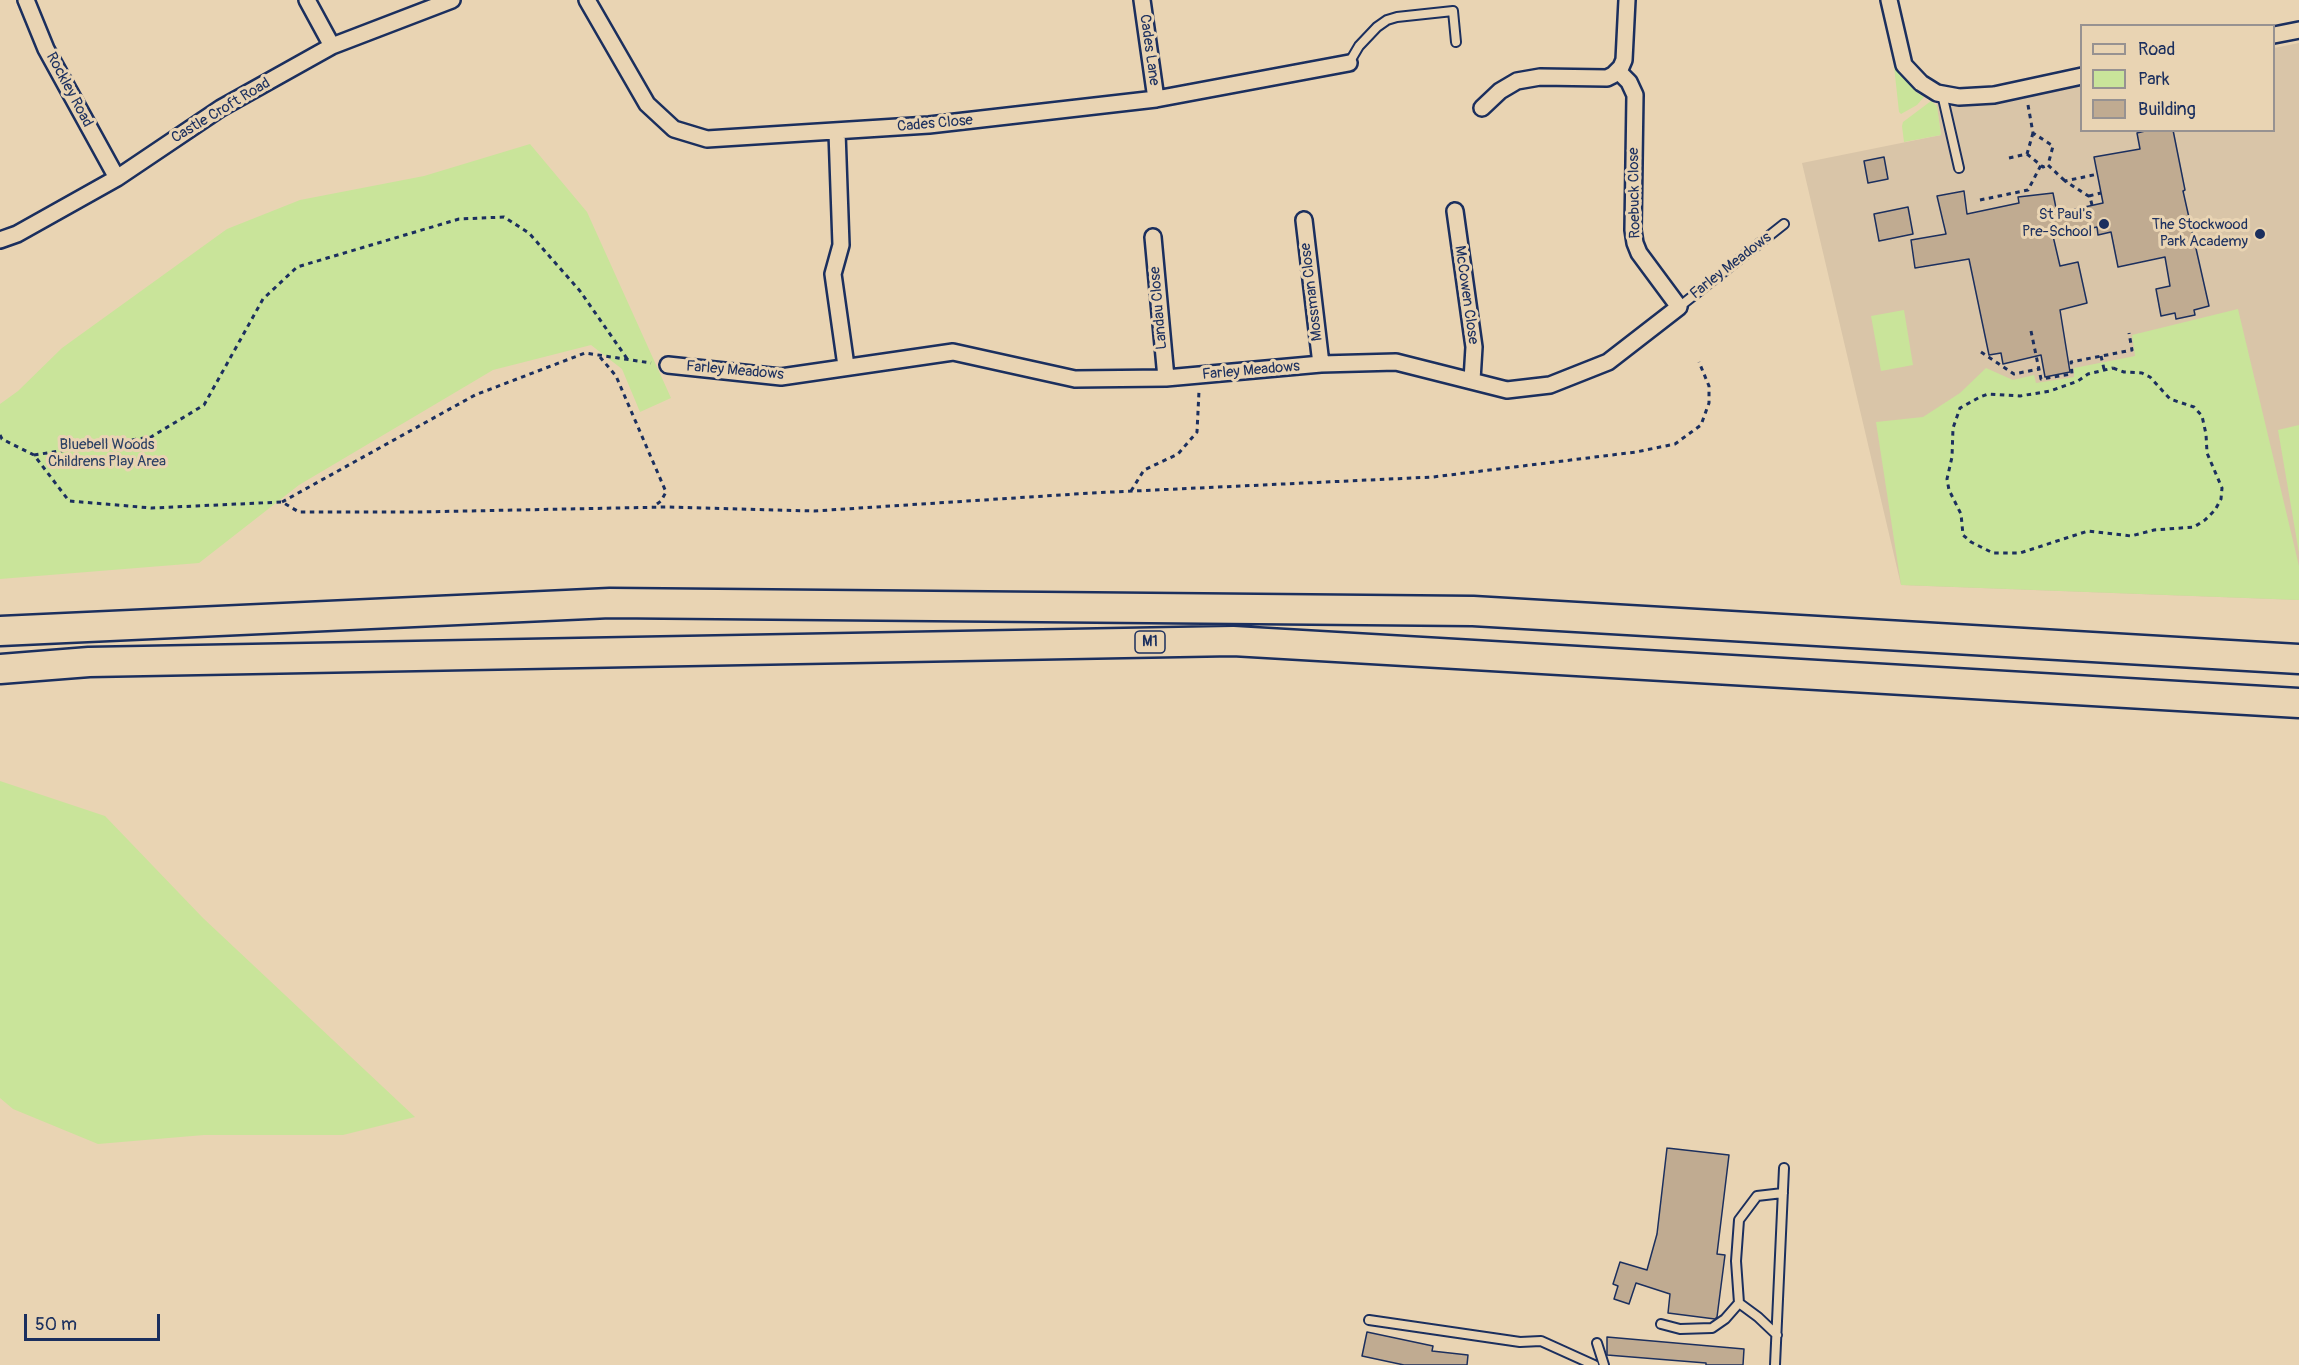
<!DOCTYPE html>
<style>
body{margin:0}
#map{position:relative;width:2299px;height:1365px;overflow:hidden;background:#e9d4b3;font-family:Pangolin,sans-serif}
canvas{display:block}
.legend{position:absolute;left:2080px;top:24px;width:195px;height:108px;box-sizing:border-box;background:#e9d4b3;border:2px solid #979291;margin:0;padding:8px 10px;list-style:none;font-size:18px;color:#1b2f5e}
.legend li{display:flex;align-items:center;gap:12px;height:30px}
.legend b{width:30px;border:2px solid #979291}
.scale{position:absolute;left:24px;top:1314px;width:136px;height:27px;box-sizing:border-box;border:3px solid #1b2f5e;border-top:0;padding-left:8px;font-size:18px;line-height:21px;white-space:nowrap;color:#1b2f5e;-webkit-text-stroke:4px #e9d4b3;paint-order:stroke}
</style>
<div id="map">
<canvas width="2299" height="1365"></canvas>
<ul class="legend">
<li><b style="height:8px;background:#e9d4b3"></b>Road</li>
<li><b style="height:16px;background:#c9e49a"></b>Park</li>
<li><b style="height:16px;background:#c0ab91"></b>Building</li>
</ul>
<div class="scale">50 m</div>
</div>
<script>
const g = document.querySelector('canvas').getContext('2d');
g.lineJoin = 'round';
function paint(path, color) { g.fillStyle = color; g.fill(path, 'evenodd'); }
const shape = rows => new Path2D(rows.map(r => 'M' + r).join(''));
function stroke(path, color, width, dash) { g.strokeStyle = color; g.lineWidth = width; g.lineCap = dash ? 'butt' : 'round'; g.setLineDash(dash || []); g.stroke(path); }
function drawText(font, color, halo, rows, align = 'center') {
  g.font = font + ' Pangolin,sans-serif'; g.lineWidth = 6; g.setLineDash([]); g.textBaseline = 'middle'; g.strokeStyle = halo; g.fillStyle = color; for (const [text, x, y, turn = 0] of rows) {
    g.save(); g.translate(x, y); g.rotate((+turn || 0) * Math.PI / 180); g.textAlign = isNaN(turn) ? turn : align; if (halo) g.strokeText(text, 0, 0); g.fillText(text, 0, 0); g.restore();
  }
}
const built = shape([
 [2299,43,2299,600,1901,585,1802,163,1941,135,1936,101,1959,105,1987,103,2081,86,2082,130,2274,130,2274,48]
]);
const green = shape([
 [1894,66,1916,92,1924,97,1917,105,1901,114,1899,112],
 [1931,101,1937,106,1941,135,1904,142,1902,126,1903,122],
 [530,144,587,212,671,398,640,412,622,369,591,345,493,370,299,485,199,563,0,579,0,404,18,391,62,348,227,229,300,200,424,176],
 [2238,309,2299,566,2299,600,1901,585,1876,422,1923,417,1960,393,1986,368,2013,380,2034,375,2036,383,2074,377,2074,368,2135,356,2132,335],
 [1904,310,1913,365,1881,371,1871,316],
 [2299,425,2299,553,2278,430],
 [0,781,105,816,203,918,415,1117,343,1135,204,1135,98,1144,13,1109,0,1098]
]);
const building = shape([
 [2149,130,2173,130,2185,190,2183,191,2209,306,2194,310,2195,315,2176,319,2175,313,2161,316,2156,289,2170,286,2165,257,2118,267,2111,232,2098,235,2097,227,2053,236,2060,266,2078,262,2087,303,2060,310,2070,372,2045,377,2041,355,2003,364,2001,353,1989,355,1969,259,1915,268,1911,240,1946,234,1937,196,1964,191,1967,214,2019,203,2018,197,2053,193,2057,213,2103,203,2094,157,2140,149,2137,133,2149,130],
 [1884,157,1888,179,1868,183,1864,161,1884,157],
 [1908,207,1913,234,1879,241,1874,214,1908,207],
 [1667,1148,1729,1155,1717,1254,1725,1255,1717,1317,1715,1319,1668,1313,1670,1294,1636,1283,1629,1304,1614,1299,1618,1286,1613,1284,1620,1262,1647,1270,1657,1234,1667,1148],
 [1367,1332,1433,1346,1432,1351,1468,1355,1467,1365,1404,1365,1362,1356,1367,1332],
 [1607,1337,1744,1349,1743,1365,1706,1365,1706,1363,1607,1355,1607,1337]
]);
const path = shape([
 [2028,105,2033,133,2053,146,2048,165,2065,181],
 [2027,154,2043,167,2048,165],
 [2009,158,2027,154,2033,133],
 [2089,196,2101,193],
 [1980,200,2028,190,2041,165],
 [2092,205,2090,197,2065,181,2098,174],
 [2031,331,2041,379,2072,374,2071,362,2132,350,2129,333],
 [1981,352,2014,374,2039,369],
 [2101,356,2104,369],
 [600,357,616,376,666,492,661,501,653,507],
 [2113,368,2124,372,2142,373,2150,377,2170,399,2194,407,2202,416,2206,434,2207,453,2222,488,2221,499,2215,510,2205,520,2194,527,2154,530,2131,536,2088,531,2020,553,1993,553,1971,542,1963,535,1961,514,1949,490,1947,479,1952,457,1953,428,1960,408,1980,397,1988,394,2020,396,2050,391,2078,381,2088,374,2113,368],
 [0,435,2,439,34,455,69,501,152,508,282,502,299,512,418,512,666,507,814,511,1091,493,1433,477,1636,452,1675,444,1701,425,1709,403,1709,386,1699,362],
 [34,455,151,437,204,405,263,299,297,267,459,219,504,217,529,233,580,291,628,360],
 [1131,491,1144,470,1178,454,1197,432,1199,391],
 [282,502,475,395,585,353,651,363]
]);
const service = shape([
 [1349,63,1359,46,1377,27,1387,20,1397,17,1453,11,1456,42],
 [1942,94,1959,168],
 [1679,307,1784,224],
 [1369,1320,1520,1342,1541,1341,1594,1365],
 [1661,1324,1680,1329,1712,1328,1725,1319,1739,1303],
 [1777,1335,1758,1317,1739,1303,1736,1261,1739,1220,1757,1196,1783,1193],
 [1597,1343,1604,1365],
 [1775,1365,1784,1168]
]);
const minor = shape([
 [26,0,46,49,117,178],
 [307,0,332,46],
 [587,0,647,104,674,129,707,139,929,125,1156,99,1349,63],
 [1142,0,1156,99],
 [1889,0,1904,65,1921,83,1937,93,1959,97,1994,95,2082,76],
 [2274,35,2299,30],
 [1482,108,1500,91,1517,81,1540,77,1607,78,1613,75,1621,67,1624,60,1627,0],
 [837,132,841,245,833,274,846,366],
 [1455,211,1474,347,1472,380],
 [1304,220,1321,364],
 [1153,237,1166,378],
 [0,240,17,234,117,178,221,108,332,46,452,0],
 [668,365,781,377,953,352,1075,379,1166,378,1321,364,1396,362,1507,390,1550,385,1608,362,1679,307,1639,253,1635,243,1633,230,1635,95,1629,82,1618,71]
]);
const motorway = shape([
 [0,631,610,603,1473,611,2299,659],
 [0,669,89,662,1233,641,2299,703]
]);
const markers = [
 [2104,224,6,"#1b2f5e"],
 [2260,234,6,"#1b2f5e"]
];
const shields = [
 [1150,642,30]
];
const shieldNames = [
 ["M1",1150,642]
];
const streetNames = [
 ["Cades Lane",1149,50,82],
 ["Rockley Road",69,90,62],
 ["Castle Croft Road",221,111,-31],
 ["Cades Close",935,124,-5],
 ["Roebuck Close",1635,193,-91],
 ["Farley Meadows",1731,266,-38],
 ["Mossman Close",1312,292,-97],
 ["McCowen Close",1466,295,82],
 ["Landau Close",1159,308,-95],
 ["Farley Meadows",735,371,5],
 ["Farley Meadows",1251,371,-5]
];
const poiNames = [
 ["St Paul's",2092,215],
 ["Pre-School",2092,232],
 ["The Stockwood",2248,225],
 ["Park Academy",2248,242]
];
const parkNames = [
 ["Bluebell Woods",107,445],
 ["Childrens Play Area",107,462]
];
paint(built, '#d9c5a8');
paint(green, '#c9e49a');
paint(building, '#c0ab91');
stroke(building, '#1b2f5e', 1.5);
stroke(service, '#1b2f5e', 12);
stroke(minor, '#1b2f5e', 20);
stroke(motorway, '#1b2f5e', 33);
stroke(path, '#1b2f5e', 3, [4.5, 4.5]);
stroke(service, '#e9d4b3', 8);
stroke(minor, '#e9d4b3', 15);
stroke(motorway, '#e9d4b3', 28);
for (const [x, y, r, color] of markers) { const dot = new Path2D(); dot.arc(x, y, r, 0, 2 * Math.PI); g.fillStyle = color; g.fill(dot); stroke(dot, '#e9d4b3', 2); }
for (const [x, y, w] of shields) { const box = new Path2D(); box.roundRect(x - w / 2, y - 11, w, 22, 4.5); g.fillStyle = '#e9d4b3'; g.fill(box); stroke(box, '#1b2f5e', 1.5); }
drawText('bold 14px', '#1b2f5e', null, shieldNames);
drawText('15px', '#1b2f5e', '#e9d4b3', streetNames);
drawText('15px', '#1b2f5e', '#e9d4b3', poiNames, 'right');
drawText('15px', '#2c4164', '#e9d4b3', parkNames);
</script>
